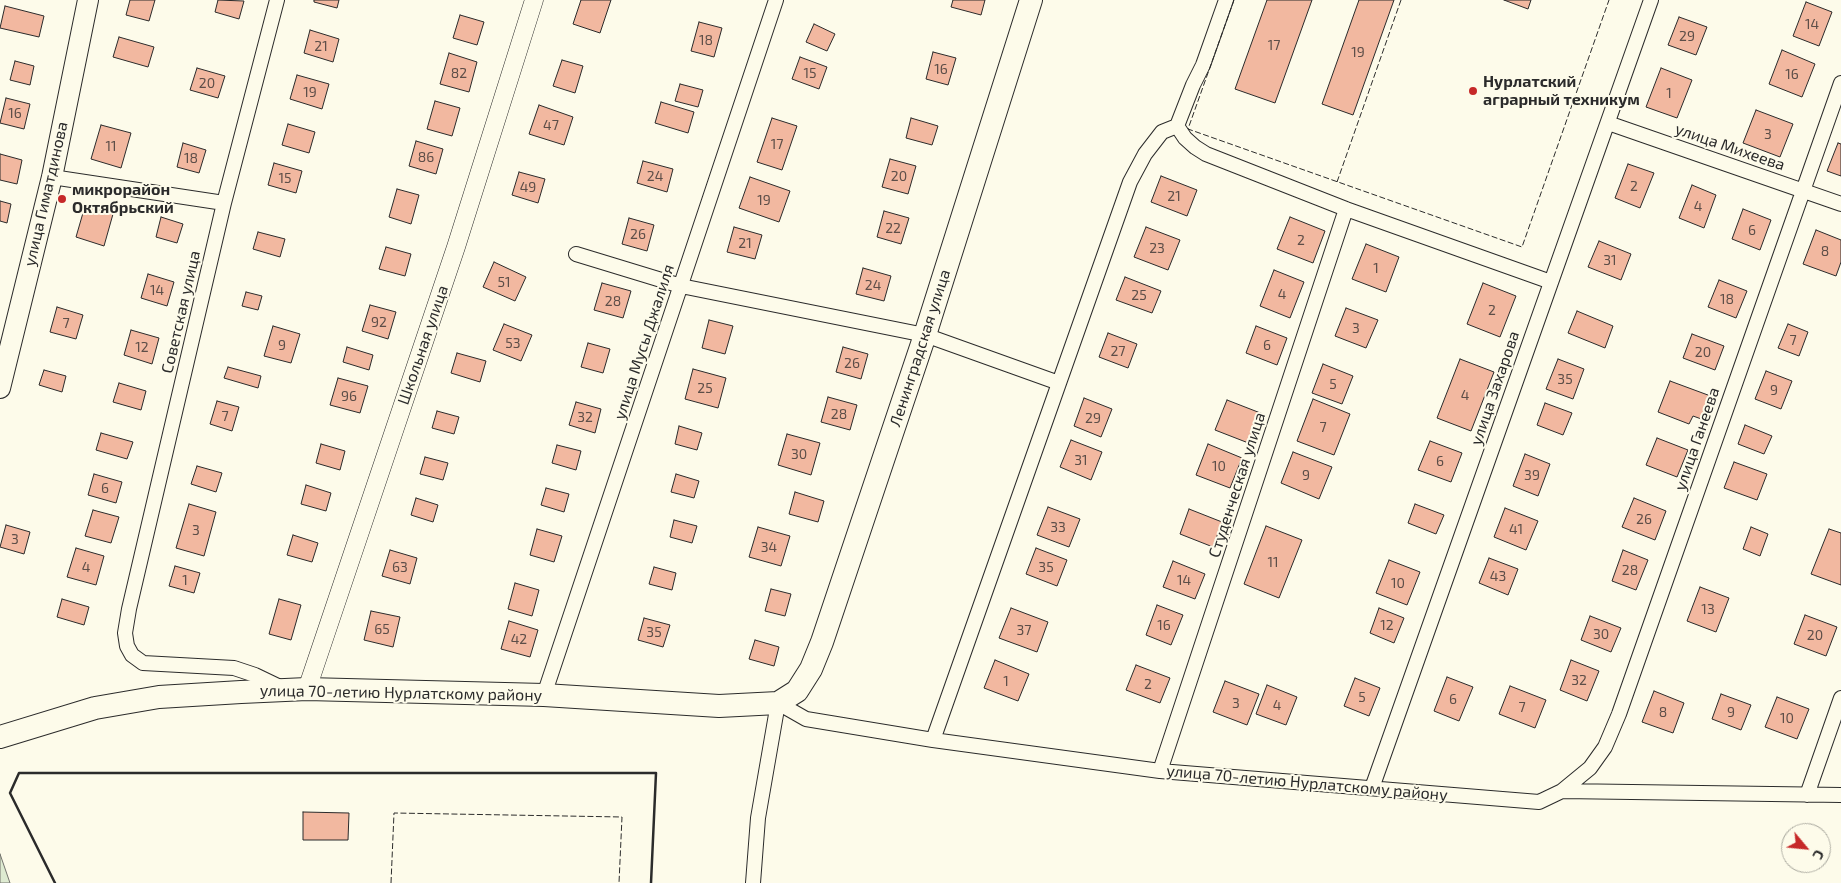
<!DOCTYPE html>
<meta charset="utf-8">
<style>
body{margin:0}
#map{position:relative;width:1841px;height:883px;overflow:hidden;background:#fdfbea;font-family:"Exo 2",sans-serif}
canvas{display:block}
.north{position:absolute;left:1781px;top:823px;width:50px;height:50px;box-sizing:border-box;background:#fdfbea;border:1px solid #a9a89e;border-radius:50%;rotate:118deg;font-size:14px;font-weight:700;line-height:20px;text-align:center;color:#2b2b2b}
.north::after{content:'';display:block;margin:auto;width:18px;height:22px;background:#c62828;clip-path:polygon(50% 0,100% 100%,50% 72%,0 100%)}
</style>
<div id="map">
<canvas width="1841" height="883"></canvas>
<div class="north">С</div>
</div>
<script>
const g = document.querySelector('canvas').getContext('2d');
g.lineJoin = 'round';
function paint(path, color) { g.fillStyle = color; g.fill(path, 'evenodd'); }
const shape = rows => new Path2D(rows.map(r => 'M' + r).join(''));
function stroke(path, color, width, dash) { g.strokeStyle = color; g.lineWidth = width; g.lineCap = dash ? 'butt' : 'round'; g.setLineDash(dash || []); g.stroke(path); }
function drawText(font, color, halo, rows, align = 'center') {
  g.font = font + ' "Exo 2",sans-serif'; g.lineWidth = 4; g.setLineDash([]); g.textBaseline = 'middle'; g.strokeStyle = halo; g.fillStyle = color; for (const [text, x, y, turn = 0] of rows) {
    g.save(); g.translate(x, y); g.rotate((+turn || 0) * Math.PI / 180); g.textAlign = isNaN(turn) ? turn : align; if (halo) g.strokeText(text, 0, 0); g.fillText(text, 0, 0); g.restore();
  }
}
const green = shape([
 [0,854,10,883,0,883,0,854]
]);
const building = shape([
 [130,0,155,0,149,21,126,15,130,0],
 [218,0,244,1,239,19,215,12,218,0],
 [314,0,339,0,337,8,314,2,314,0],
 [581,0,611,0,600,33,573,24,581,0],
 [953,0,985,0,981,15,951,7,953,0],
 [1267,0,1312,0,1275,103,1235,89,1267,0],
 [1359,0,1394,0,1353,115,1322,104,1359,0],
 [1504,0,1531,0,1528,9,1504,0],
 [1806,2,1832,12,1819,46,1793,36,1806,2],
 [5,6,44,16,39,37,0,28,5,6],
 [460,15,484,22,477,45,453,38,460,15],
 [1679,17,1707,27,1696,55,1668,45,1679,17],
 [699,22,722,28,714,57,691,51,699,22],
 [814,24,835,34,827,51,806,42,814,24],
 [310,30,339,39,333,62,304,53,310,30],
 [119,37,154,47,148,67,113,57,119,37],
 [1782,50,1815,64,1802,97,1769,84,1782,50],
 [933,52,956,58,948,85,926,79,933,52],
 [449,53,477,62,469,92,440,84,449,53],
 [800,57,827,67,819,89,792,79,800,57],
 [562,60,583,66,575,93,553,86,562,60],
 [15,61,34,66,30,85,10,80,15,61],
 [197,68,225,76,218,98,190,90,197,68],
 [1661,68,1692,80,1677,118,1646,107,1661,68],
 [297,75,329,84,322,109,290,99,297,75],
 [680,84,703,90,698,107,675,101,680,84],
 [6,98,30,104,24,129,0,123,6,98],
 [435,101,460,108,452,136,427,129,435,101],
 [661,102,694,112,688,133,655,123,661,102],
 [539,105,573,117,564,145,529,134,539,105],
 [1756,110,1793,124,1780,157,1743,143,1756,110],
 [772,118,797,126,782,170,757,162,772,118],
 [911,118,938,126,932,145,906,138,911,118],
 [288,124,315,132,309,153,282,145,288,124],
 [101,125,131,133,121,168,91,159,101,125],
 [416,141,443,149,436,174,409,166,416,141],
 [183,143,206,150,199,173,177,167,183,143],
 [1838,143,1841,144,1841,176,1827,171,1838,143],
 [0,154,22,160,17,184,0,180,0,154],
 [890,159,916,166,908,194,882,187,890,159],
 [643,161,673,169,667,192,637,183,643,161],
 [274,163,302,171,296,193,268,185,274,163],
 [1628,164,1654,173,1640,208,1615,198,1628,164],
 [519,172,545,179,538,203,512,195,519,172],
 [1161,176,1197,190,1187,216,1151,202,1161,176],
 [750,177,790,191,779,222,739,208,750,177],
 [1692,185,1716,195,1704,228,1679,218,1692,185],
 [397,189,419,195,411,224,389,217,397,189],
 [0,201,11,204,7,223,0,221,0,201],
 [85,206,113,214,104,246,76,237,85,206],
 [1743,209,1771,220,1760,250,1732,239,1743,209],
 [884,211,909,218,901,244,877,237,884,211],
 [161,217,183,224,177,243,156,237,161,217],
 [1290,217,1325,231,1313,263,1277,249,1290,217],
 [629,218,654,225,647,251,622,244,629,218],
 [734,227,762,235,755,259,727,252,734,227],
 [1146,227,1180,240,1168,270,1134,257,1146,227],
 [1816,230,1841,240,1841,262,1836,276,1803,264,1816,230],
 [258,232,285,239,280,257,253,249,258,232],
 [1599,241,1631,254,1621,280,1588,267,1599,241],
 [1366,244,1399,257,1386,292,1352,279,1366,244],
 [386,247,411,254,405,276,379,269,386,247],
 [494,262,526,277,515,301,483,287,494,262],
 [863,268,891,276,884,301,856,294,863,268],
 [1274,270,1304,282,1290,318,1260,306,1274,270],
 [148,274,174,282,167,306,141,298,148,274],
 [1125,277,1161,291,1152,313,1116,300,1125,277],
 [1719,280,1747,291,1736,318,1708,307,1719,280],
 [602,283,631,291,623,318,594,310,602,283],
 [1483,283,1516,296,1500,337,1467,324,1483,283],
 [246,292,262,296,258,310,242,306,246,292],
 [370,305,396,312,388,339,362,331,370,305],
 [57,307,83,315,76,339,50,332,57,307],
 [1346,308,1378,320,1366,348,1335,336,1346,308],
 [1577,311,1613,326,1605,348,1568,333,1577,311],
 [709,320,733,326,725,354,702,348,709,320],
 [504,324,532,335,521,361,493,350,504,324],
 [1788,324,1808,332,1799,356,1778,348,1788,324],
 [273,326,300,334,291,363,264,356,273,326],
 [1256,326,1287,338,1277,365,1246,353,1256,326],
 [131,330,159,338,152,364,124,355,131,330],
 [1108,333,1137,344,1128,368,1099,357,1108,333],
 [1692,334,1724,346,1715,370,1683,358,1692,334],
 [588,343,610,349,603,373,581,367,588,343],
 [347,347,373,355,369,370,343,362,347,347],
 [843,347,868,354,861,379,836,372,843,347],
 [457,353,486,361,480,382,451,373,457,353],
 [1460,359,1494,372,1471,431,1437,418,1460,359],
 [1558,359,1584,369,1573,399,1546,389,1558,359],
 [1323,364,1353,376,1342,404,1312,393,1323,364],
 [228,367,261,376,258,388,224,378,228,367],
 [693,369,726,378,718,408,685,399,693,369],
 [44,370,66,376,62,392,39,385,44,370],
 [1766,371,1792,381,1781,409,1755,399,1766,371],
 [338,378,368,386,360,413,330,405,338,378],
 [1670,381,1716,398,1707,421,1693,416,1689,424,1658,412,1670,381],
 [119,383,146,391,141,410,113,402,119,383],
 [828,397,857,405,850,430,821,422,828,397],
 [1084,398,1112,409,1101,437,1074,426,1084,398],
 [1313,399,1350,414,1334,455,1297,441,1313,399],
 [1227,400,1263,414,1251,444,1215,430,1227,400],
 [217,401,239,407,232,431,210,424,217,401],
 [576,402,601,409,595,433,569,425,576,402],
 [1545,403,1572,413,1563,435,1537,425,1545,403],
 [437,411,459,417,454,434,432,428,437,411],
 [1745,425,1772,436,1764,454,1738,444,1745,425],
 [679,426,702,433,697,450,675,444,679,426],
 [101,433,133,442,127,459,96,450,101,433],
 [787,434,820,443,811,475,778,465,787,434],
 [1657,438,1688,450,1677,477,1646,465,1657,438],
 [1071,440,1102,452,1091,480,1060,467,1071,440],
 [1430,441,1462,453,1451,482,1418,470,1430,441],
 [321,444,345,451,340,470,316,463,321,444],
 [1208,444,1242,458,1230,488,1196,475,1208,444],
 [557,445,581,451,576,470,552,463,557,445],
 [1293,452,1332,467,1319,499,1281,483,1293,452],
 [1525,454,1550,464,1538,496,1513,486,1525,454],
 [425,457,448,463,443,480,420,474,425,457],
 [1734,462,1767,474,1757,500,1724,488,1734,462],
 [197,466,222,473,216,492,191,484,197,466],
 [94,474,122,482,116,503,88,495,94,474],
 [676,474,699,481,694,498,671,492,676,474],
 [306,485,331,493,326,511,301,504,306,485],
 [546,488,569,494,564,512,541,505,546,488],
 [795,492,824,501,818,522,789,514,795,492],
 [416,498,438,505,433,522,411,515,416,498],
 [1634,498,1666,511,1655,540,1622,527,1634,498],
 [189,504,216,512,204,556,176,548,189,504],
 [1415,504,1444,515,1436,534,1408,523,1415,504],
 [1048,507,1080,519,1069,547,1037,535,1048,507],
 [1505,508,1538,521,1526,550,1494,537,1505,508],
 [1189,509,1222,522,1213,547,1180,534,1189,509],
 [93,510,119,517,111,543,85,536,93,510],
 [674,520,697,526,692,543,670,537,674,520],
 [6,525,30,532,24,554,0,547,6,525],
 [1266,526,1302,540,1279,598,1244,584,1266,526],
 [758,527,790,536,781,566,749,557,758,527],
 [1751,527,1768,534,1760,556,1743,549,1751,527],
 [537,529,562,536,554,562,530,555,537,529],
 [1829,529,1841,533,1841,585,1811,574,1829,529],
 [293,535,318,543,312,562,287,555,293,535],
 [76,548,104,556,96,585,67,577,76,548],
 [1036,548,1067,560,1057,586,1026,574,1036,548],
 [390,550,417,558,410,584,382,576,390,550],
 [1623,550,1648,560,1636,590,1612,581,1623,550],
 [1489,558,1518,569,1508,595,1479,583,1489,558],
 [1389,560,1420,572,1407,605,1376,593,1389,560],
 [1173,561,1205,574,1195,599,1163,587,1173,561],
 [175,566,200,573,194,593,169,586,175,566],
 [654,567,676,573,672,590,649,584,654,567],
 [515,583,539,590,532,616,508,609,515,583],
 [1700,587,1729,598,1716,632,1687,621,1700,587],
 [771,589,791,594,785,616,765,611,771,589],
 [62,599,89,607,84,625,57,617,62,599],
 [279,599,301,605,291,640,269,634,279,599],
 [1157,605,1183,615,1171,645,1146,635,1157,605],
 [1011,608,1048,622,1037,652,999,638,1011,608],
 [1379,608,1404,618,1394,643,1370,633,1379,608],
 [371,611,400,617,393,647,364,640,371,611],
 [1805,615,1837,627,1826,656,1794,644,1805,615],
 [1590,616,1621,628,1611,652,1581,640,1590,616],
 [644,618,670,625,663,647,638,640,644,618],
 [509,621,538,630,530,657,501,649,509,621],
 [755,640,779,647,774,666,749,659,755,640],
 [995,660,1029,674,1018,701,984,688,995,660],
 [1571,660,1599,671,1587,701,1560,690,1571,660],
 [1136,665,1170,678,1160,703,1126,690,1136,665],
 [1447,677,1473,687,1459,721,1434,711,1447,677],
 [1355,678,1380,688,1369,716,1344,706,1355,678],
 [1225,681,1259,694,1247,725,1213,712,1225,681],
 [1267,685,1297,697,1286,725,1256,714,1267,685],
 [1510,686,1546,700,1535,728,1499,714,1510,686],
 [1654,691,1684,703,1673,733,1642,722,1654,691],
 [1721,694,1751,705,1741,730,1712,719,1721,694],
 [1777,697,1809,709,1797,739,1765,727,1777,697],
 [303,812,349,813,348,840,303,840,303,812]
]);
const minor = shape([
 [277,0,224,203,129,609,125,633,127,646,132,655,143,663,234,668,255,675,280,687],
 [1608,123,1841,204],
 [1177,126,1193,85,1203,65,1226,0],
 [52,177,224,203],
 [576,254,681,286,925,335,1059,383],
 [544,695,776,0],
 [933,740,1130,182,1145,154,1162,132,1177,126,1185,138,1195,147,1206,154,1346,209,1551,282],
 [1160,771,1346,209],
 [1372,788,1651,0],
 [1562,791,1590,768,1605,747,1619,714,1841,83],
 [1807,795,1841,698],
 [753,883,758,818,778,703,806,719,933,740,1160,771,1539,802,1562,791,1841,795]
]);
const tertiary = shape([
 [307,689,456,247,534,0]
]);
const secondary = shape([
 [0,388,52,177,88,0]
]);
const primary = shape([
 [0,737,95,708,159,697,241,692,307,689,544,695,719,706,778,703,797,691,811,669,822,642,925,335,1031,0]
]);
const fence = shape([
 [1234,0,1188,129,1522,247,1609,0],
 [1337,182,1401,0],
 [391,883,394,813,622,817,619,883]
]);
const wall = shape([
 [55,883,10,793,19,773,656,773,651,883]
]);
const markers = [
 [1473,91,5,"#c62828"],
 [62,199,5,"#c62828"]
];
const numberNames = [
 ["14",1812,24],
 ["29",1687,36],
 ["18",706,40],
 ["17",1274,45],
 ["21",321,46],
 ["19",1358,52],
 ["16",941,69],
 ["82",459,73],
 ["15",810,73],
 ["16",1792,74],
 ["20",207,83],
 ["19",310,92],
 ["1",1669,93],
 ["16",15,113],
 ["47",551,125],
 ["3",1768,134],
 ["17",777,144],
 ["11",111,146],
 ["86",426,157],
 ["18",191,158],
 ["24",655,176],
 ["20",899,176],
 ["15",285,178],
 ["2",1634,186],
 ["49",528,187],
 ["21",1174,196],
 ["19",764,200],
 ["4",1698,206],
 ["22",893,228],
 ["6",1752,230],
 ["26",638,234],
 ["2",1301,240],
 ["21",745,243],
 ["23",1157,248],
 ["8",1825,251],
 ["31",1610,260],
 ["1",1376,268],
 ["51",504,282],
 ["24",873,285],
 ["14",157,290],
 ["4",1282,294],
 ["25",1139,295],
 ["18",1727,299],
 ["28",613,301],
 ["2",1492,310],
 ["92",379,322],
 ["7",66,323],
 ["3",1356,328],
 ["7",1793,340],
 ["53",513,343],
 ["9",282,345],
 ["6",1267,345],
 ["12",142,347],
 ["27",1118,351],
 ["20",1703,352],
 ["26",852,363],
 ["35",1565,379],
 ["5",1333,384],
 ["25",705,388],
 ["9",1774,390],
 ["4",1465,395],
 ["96",349,396],
 ["28",839,414],
 ["7",225,416],
 ["32",585,417],
 ["29",1093,418],
 ["7",1323,427],
 ["30",799,454],
 ["31",1081,460],
 ["6",1440,461],
 ["10",1219,466],
 ["9",1306,475],
 ["39",1532,475],
 ["6",105,488],
 ["26",1644,519],
 ["33",1058,527],
 ["41",1516,529],
 ["3",196,530],
 ["3",15,539],
 ["34",769,547],
 ["11",1273,562],
 ["4",86,567],
 ["63",400,567],
 ["35",1046,567],
 ["28",1630,570],
 ["43",1498,576],
 ["1",185,580],
 ["14",1184,580],
 ["10",1398,583],
 ["13",1708,609],
 ["16",1164,625],
 ["12",1387,625],
 ["65",382,629],
 ["37",1024,630],
 ["35",654,632],
 ["30",1601,634],
 ["20",1815,635],
 ["42",519,639],
 ["32",1579,680],
 ["1",1006,681],
 ["2",1148,684],
 ["5",1362,697],
 ["6",1453,699],
 ["3",1236,703],
 ["4",1277,705],
 ["7",1522,707],
 ["8",1663,712],
 ["9",1731,712],
 ["10",1787,718]
];
const poiNames = [
 ["Нурлатский",1483,82],
 ["аграрный техникум",1483,100],
 ["микрорайон",72,190],
 ["Октябрьский",72,208]
];
const streetNames = [
 ["улица Михеева",1730,147,19],
 ["улица Гиматдинова",46,194,-77],
 ["Советская улица",181,312,-77],
 ["улица Мусы Джалиля",644,342,-72],
 ["Школьная улица",423,345,-71],
 ["Ленинградская улица",920,348,-72],
 ["улица Захарова",1495,388,-71],
 ["улица Ганеева",1697,439,-71],
 ["Студенческая улица",1237,485,-72],
 ["улица 70-летию Нурлатскому району",401,693,1],
 ["улица 70-летию Нурлатскому району",1307,783,5]
];
paint(green, '#deebd1');
stroke(green, '#74746e', 1);
paint(building, '#f2b8a0');
stroke(building, '#2b2b2b', 1);
stroke(minor, '#2b2b2b', 16);
stroke(tertiary, '#2b2b2b', 19);
stroke(secondary, '#2b2b2b', 22);
stroke(primary, '#2b2b2b', 24);
stroke(minor, '#fdfbea', 14);
stroke(tertiary, '#fdfbea', 18);
stroke(secondary, '#fdfbea', 20);
stroke(primary, '#fdfbea', 22);
stroke(fence, '#2b2b2b', 1, [6, 2.5]);
stroke(wall, '#2b2b2b', 2.5);
for (const [x, y, r, color] of markers) { const dot = new Path2D(); dot.arc(x, y, r, 0, 2 * Math.PI); g.fillStyle = color; g.fill(dot); stroke(dot, '#fdfbea', 2); }
drawText('14px', '#5d4e48', null, numberNames);
drawText('bold 16px', '#2b2b2b', '#fdfbea', poiNames, 'left');
drawText('16px', '#2b2b2b', '#fdfbea', streetNames);
</script>
